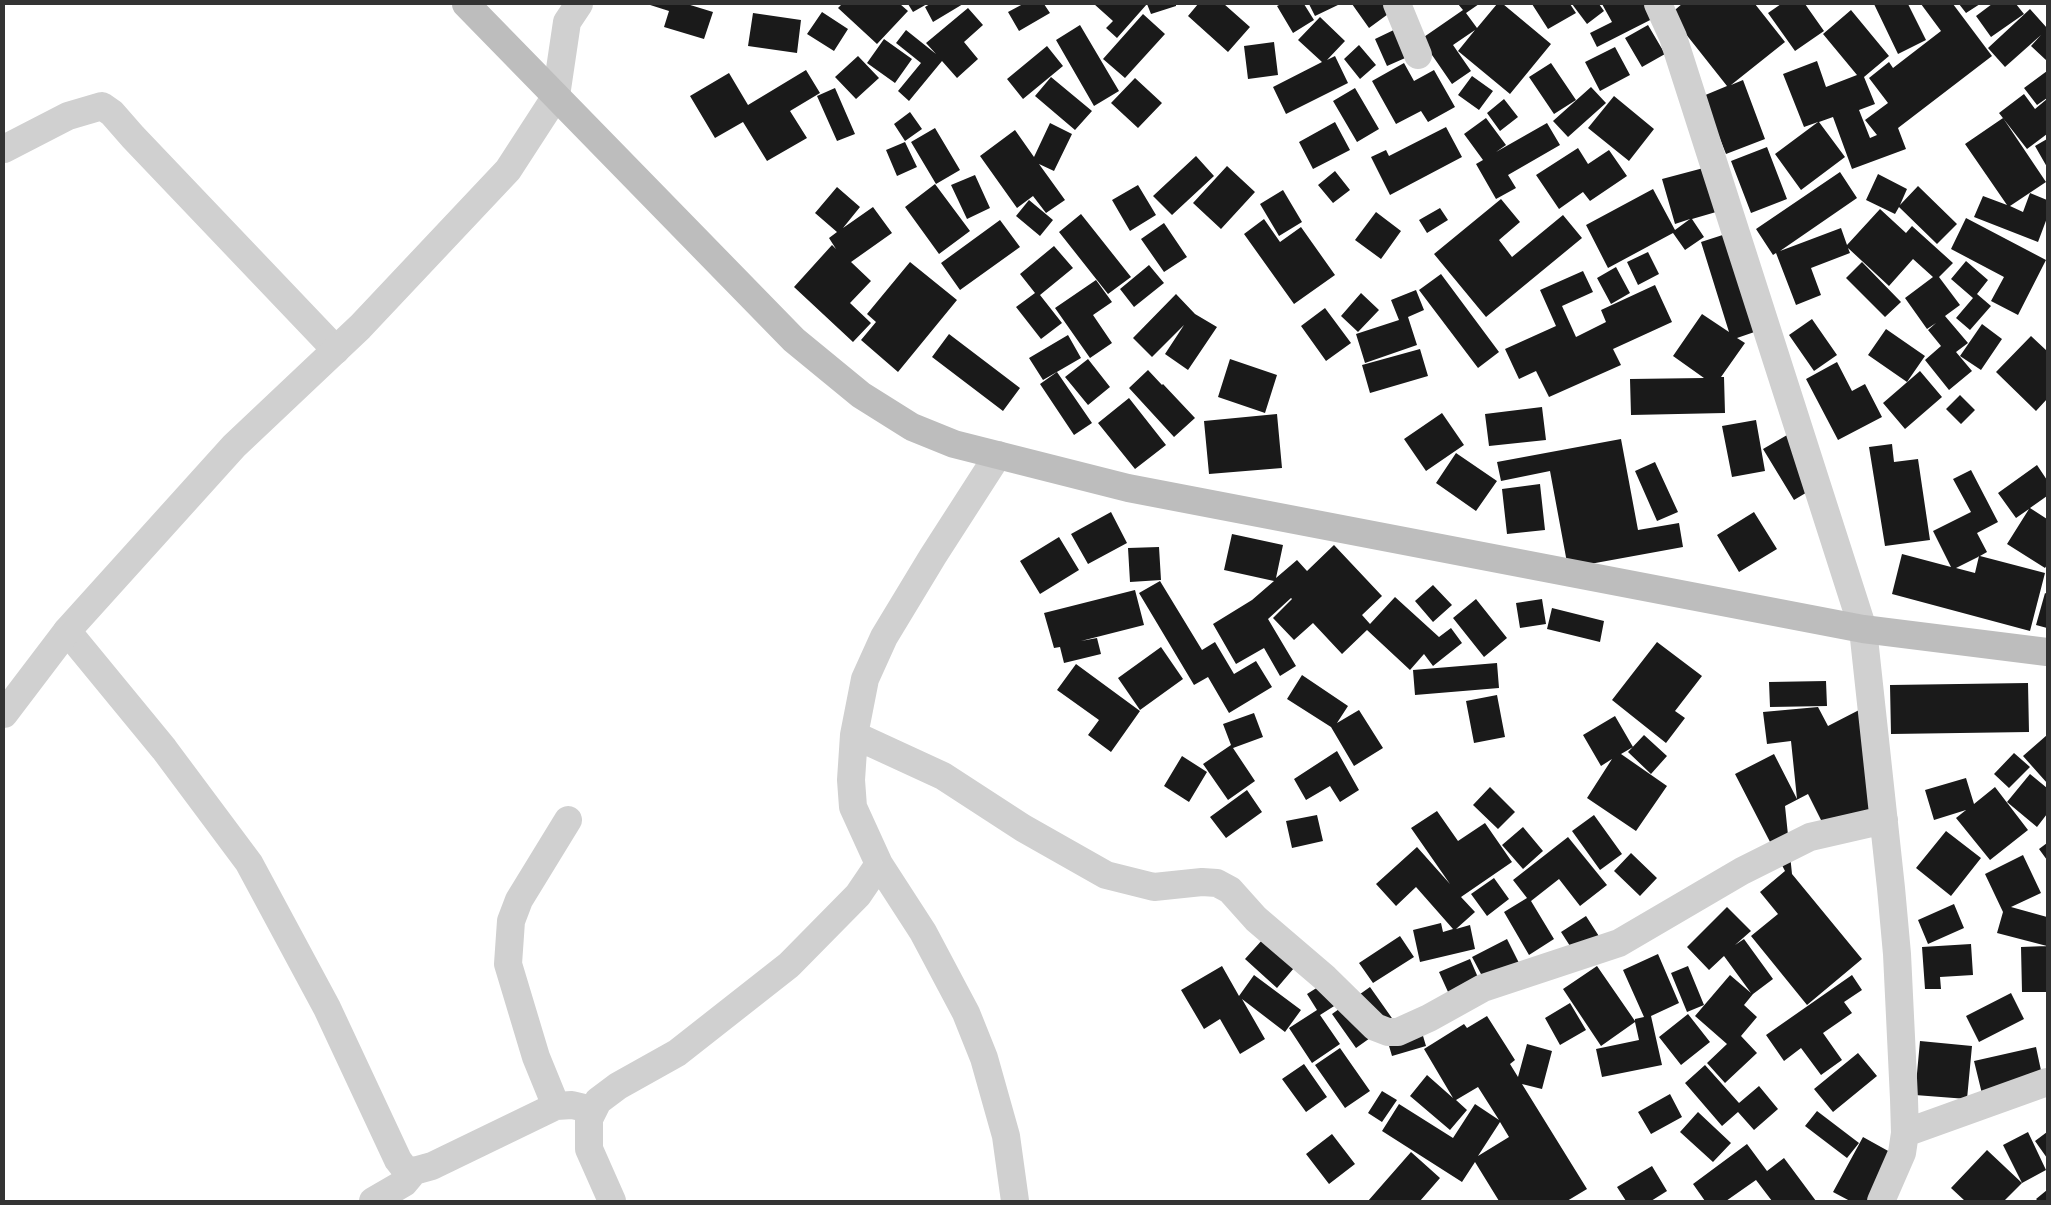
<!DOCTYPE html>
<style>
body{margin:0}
#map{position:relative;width:2051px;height:1205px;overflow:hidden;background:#fff;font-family:"Archivo Narrow",sans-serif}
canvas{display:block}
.frame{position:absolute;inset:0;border:5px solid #333;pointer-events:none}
</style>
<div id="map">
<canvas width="2051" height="1205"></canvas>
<div class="frame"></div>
</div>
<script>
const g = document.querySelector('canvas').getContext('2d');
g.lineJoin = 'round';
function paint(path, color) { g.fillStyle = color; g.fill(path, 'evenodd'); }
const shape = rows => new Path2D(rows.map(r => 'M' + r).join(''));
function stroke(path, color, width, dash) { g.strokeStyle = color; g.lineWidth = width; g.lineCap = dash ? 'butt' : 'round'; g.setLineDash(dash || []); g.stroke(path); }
const building = shape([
 [647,4,687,4,713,12,704,39,664,27,669,11],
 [842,4,900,4,908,11,877,44,838,8],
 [908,4,927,4,913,12],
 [930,4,963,4,933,22,925,7],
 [1023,4,1044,4,1050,13,1019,31,1008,12],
 [1094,4,1147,4,1117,38,1106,28,1113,21],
 [1147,4,1176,4,1176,6,1151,14],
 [1198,4,1224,4,1250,27,1228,52,1188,16],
 [1281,4,1304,4,1314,20,1293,33,1277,6],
 [1309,4,1340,4,1315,16],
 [1352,4,1391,4,1395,9,1369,28],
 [1458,4,1479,4,1466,13,1477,28,1497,4,1503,4,1551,44,1510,94,1458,51,1475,30,1453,45,1471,71,1452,84,1421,39,1463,10],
 [1532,4,1570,4,1576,13,1548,29],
 [1572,4,1599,4,1604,11,1587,24],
 [1602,4,1657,4,1662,14,1597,47,1590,33,1612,22],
 [1682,4,1755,4,1785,42,1731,85,1743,80,1765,139,1726,154,1703,96,1727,86,1670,14],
 [1781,4,1805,4,1824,31,1795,51,1768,13],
 [1874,4,1908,4,1926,40,1898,54],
 [1921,4,1953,4,1992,56,1898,128,1906,149,1852,169,1833,117,1819,122,1845,157,1801,190,1775,154,1818,122,1804,127,1783,74,1817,61,1826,87,1857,75,1823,34,1851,10,1889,56,1864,77,1875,104,1859,110,1870,138,1877,135,1865,120,1888,103,1869,78,1889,62,1893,68,1941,31],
 [1959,4,1980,4,1966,13],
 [1992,4,2016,4,2024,14,1991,37,1976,16],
 [968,8,983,25,964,42,978,59,957,78,942,61,909,101,898,91,921,63,896,43,906,30,936,54,926,43],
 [2030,9,2047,28,2047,61,2031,46,2041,35,2005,67,1988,48],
 [822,12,848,29,834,51,807,34],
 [753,13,801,20,797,53,748,46],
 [1143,14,1165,34,1125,78,1103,59],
 [1320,17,1345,41,1327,60,1335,56,1348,83,1286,114,1273,87,1322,62,1298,40],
 [1080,25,1119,91,1094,106,1056,40],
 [1648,25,1665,54,1642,67,1625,38],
 [1400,27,1412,55,1387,66,1375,39],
 [884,39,912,59,895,83,867,63],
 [1274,42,1278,75,1248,79,1244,46],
 [1359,45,1376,65,1360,79,1344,59],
 [1047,46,1063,66,1023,99,1007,79],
 [1615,47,1630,75,1600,91,1585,62],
 [858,56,879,78,856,99,835,77],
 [1404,63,1414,81,1434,70,1455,107,1428,122,1421,111,1396,124,1372,81],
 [1551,63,1576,100,1554,114,1529,77],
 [806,70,820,93,790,111,807,138,767,161,743,122,715,138,690,96,729,73,748,105],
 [2047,71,2047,98,2037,105,2024,88],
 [1472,76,1493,91,1479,110,1458,95],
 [1051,77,1092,111,1075,130,1035,96],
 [1135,78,1162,103,1138,128,1111,103],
 [1591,87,1606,103,1568,137,1553,121],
 [835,88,855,134,837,141,817,96],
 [1355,88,1379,129,1357,142,1333,101],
 [2024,94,2035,109,2047,99,2047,134,2027,149,1999,113],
 [1614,96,1654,129,1629,161,1588,128],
 [1504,99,1518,117,1500,131,1487,113],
 [910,112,922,129,905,141,894,124],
 [1486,118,1506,145,1496,152,1547,123,1560,145,1508,175,1516,188,1496,199,1476,164,1483,160,1464,134],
 [2003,118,2046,182,2010,206,2023,212,2030,193,2047,200,2047,218,2038,242,1974,217,1983,196,2007,205,1965,144],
 [1335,122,1350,150,1313,169,1299,142],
 [1050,123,1072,134,1054,171,1039,164,1065,200,1046,213,1033,196,1017,208,980,156,1015,130,1034,157],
 [1446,127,1462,157,1390,195,1371,157,1386,150,1389,156],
 [935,128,960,170,936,184,911,142],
 [2047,139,2047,167,2035,146],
 [905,142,917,167,897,176,886,150],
 [1767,147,1787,199,1751,213,1731,161],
 [1578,148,1588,164,1609,150,1627,176,1590,201,1583,192,1559,209,1536,175],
 [1196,156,1214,176,1172,215,1153,196],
 [1227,166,1255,192,1221,229,1193,203],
 [1711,166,1723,210,1692,219,1704,237,1685,250,1673,233,1608,268,1586,225,1653,189,1675,230,1690,219,1675,224,1662,179],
 [1335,171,1350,190,1333,203,1318,185],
 [1840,172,1857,198,1780,251,1841,228,1847,245,1880,209,1906,233,1912,226,1953,263,1939,277,1960,305,1945,316,1968,343,1956,352,1972,371,1949,390,1925,360,1941,346,1928,330,1936,323,1927,329,1905,298,1933,277,1913,259,1889,286,1848,248,1850,253,1811,268,1821,295,1796,305,1776,253,1773,255,1756,229],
 [1878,174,1907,189,1900,205,1918,186,1957,224,1937,244,1899,207,1895,214,1866,200],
 [975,175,990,208,967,219,951,185],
 [935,184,970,231,939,254,905,207],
 [1138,185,1156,215,1130,231,1112,200],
 [837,187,860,207,843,228,873,207,892,233,851,262,871,281,850,303,871,323,853,342,794,287,832,245,836,249,829,238,837,232,815,213],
 [1283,190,1302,222,1279,236,1260,204],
 [1501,199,1520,222,1499,240,1512,257,1563,215,1582,238,1486,317,1434,254],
 [1029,200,1053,220,1040,236,1016,216],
 [1440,208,1448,220,1427,233,1419,220],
 [1376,212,1401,231,1381,259,1355,240],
 [1081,214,1131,277,1108,294,1059,232],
 [1966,218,2046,260,2018,315,1991,301,2004,277,1951,249],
 [1264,219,1280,242,1301,227,1335,275,1294,304,1244,234],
 [1000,220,1020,247,960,290,941,263],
 [1164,223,1187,257,1164,272,1141,239],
 [1735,231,1766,328,1737,338,1745,343,1721,377,1724,377,1725,413,1631,415,1630,379,1704,378,1673,356,1702,314,1729,332,1701,242],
 [1054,246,1073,268,1040,295,1062,323,1041,339,1016,307,1035,293,1020,274],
 [1648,252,1659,274,1638,285,1627,262],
 [1966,261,1988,280,1977,294,1991,306,1970,330,1956,318,1973,298,1951,279],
 [910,262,957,300,898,372,861,340,876,322,867,314],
 [1862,262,1901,302,1885,317,1846,278],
 [1149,265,1164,283,1134,307,1120,289],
 [1616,267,1630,293,1611,304,1597,278],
 [1583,271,1593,292,1562,306,1576,337,1606,322,1601,310,1655,285,1672,322,1613,349,1621,365,1549,397,1536,371,1519,379,1505,349,1556,326,1540,290],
 [1441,274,1499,352,1478,368,1419,290],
 [1096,280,1112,302,1093,315,1112,343,1090,358,1055,308],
 [1416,290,1424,310,1408,317,1417,345,1365,363,1356,334,1399,320,1391,300],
 [1361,293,1379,310,1358,332,1341,316],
 [1176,294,1195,314,1217,327,1188,370,1165,354,1184,325,1152,357,1133,338],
 [1325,308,1351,343,1326,361,1301,326],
 [1812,319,1837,355,1814,371,1789,335],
 [1982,324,2002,339,1981,370,1960,356],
 [1886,329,1925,356,1907,382,1868,355],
 [949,334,1020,388,1003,411,932,357],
 [1068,335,1081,358,1043,380,1029,358],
 [2031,336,2047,351,2047,399,2036,411,1996,372],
 [1420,349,1428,376,1370,393,1362,365],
 [1088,359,1110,387,1088,405,1065,377],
 [1230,359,1277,375,1265,413,1218,397],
 [1837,362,1852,391,1865,384,1882,417,1838,440,1806,379],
 [1148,370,1162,385,1163,384,1195,418,1174,437,1129,388],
 [1920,371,1942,397,1905,429,1883,403],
 [1057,372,1092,423,1074,435,1040,384],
 [1960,395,1975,410,1961,424,1946,409],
 [1129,398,1166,445,1135,469,1098,423],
 [1542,407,1546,440,1489,446,1485,414],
 [1442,413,1464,445,1426,471,1404,439],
 [1277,414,1282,468,1209,474,1204,421],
 [1756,420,1765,471,1732,477,1722,426],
 [1794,431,1824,482,1794,500,1763,449],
 [1621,439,1638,530,1679,523,1683,547,1568,568,1550,471,1501,481,1497,462],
 [1892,444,1894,462,1918,459,1930,540,1885,546,1869,447],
 [1456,453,1497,481,1476,511,1436,483],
 [1655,462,1678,512,1657,521,1635,471],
 [2037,465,2047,480,2047,496,2030,508,2047,519,2047,565,2045,568,2007,544,2029,509,2016,518,1998,493],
 [1971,470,1998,522,1977,533,1987,552,1980,556,2045,573,2030,631,1892,594,1902,554,1951,567,1933,531,1971,512,1953,479],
 [1979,556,1975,573,1956,568,1978,557],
 [1540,484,1545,530,1507,534,1502,489],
 [1111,512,1127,543,1088,564,1071,534],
 [1754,512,1777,549,1739,572,1717,535],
 [1232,534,1283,545,1276,578,1297,560,1307,571,1334,545,1382,596,1362,615,1370,624,1395,597,1439,637,1451,628,1462,643,1433,666,1424,654,1410,670,1367,630,1342,654,1313,623,1294,640,1273,618,1292,599,1291,598,1268,619,1296,666,1280,676,1264,648,1236,664,1213,624,1252,600,1274,581,1224,570],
 [1059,537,1079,570,1040,594,1020,561],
 [1159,547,1161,580,1130,582,1128,548],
 [1160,581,1202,650,1215,642,1234,674,1256,661,1272,687,1229,713,1208,677,1194,685,1139,593],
 [1433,585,1452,605,1433,622,1415,601],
 [1135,590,1144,625,1081,641,1097,638,1101,654,1064,663,1060,647,1054,648,1044,613],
 [2045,593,2047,594,2047,628,2036,625],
 [1476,599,1507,638,1484,657,1453,618],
 [1542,599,1546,624,1520,628,1516,603],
 [1552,608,1604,621,1600,642,1547,629],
 [1657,642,1702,676,1675,711,1685,718,1666,743,1612,700],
 [1161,647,1183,679,1140,710,1118,678],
 [1497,663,1499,688,1415,695,1413,670],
 [1076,664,1140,711,1111,752,1088,735,1099,720,1057,690],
 [1302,675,1348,706,1337,723,1359,710,1383,748,1354,766,1331,727,1287,699],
 [1826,681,1827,706,1770,707,1769,682],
 [2028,683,2029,732,1891,734,1890,685],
 [1497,695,1505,737,1474,743,1466,701],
 [1818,707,1828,726,1861,709,1884,818,1823,824,1808,794,1785,806,1792,874,1862,959,1807,1005,1751,936,1778,914,1760,892,1785,871,1735,774,1774,754,1797,799,1791,741,1767,744,1763,712],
 [1254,713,1263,737,1233,748,1255,781,1228,800,1203,764,1231,745,1223,724],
 [1615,716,1633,747,1621,754,1667,786,1636,831,1587,798,1612,759,1601,766,1583,735],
 [1644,735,1667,756,1651,774,1628,752],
 [2047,735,2047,783,2023,756],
 [1337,751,1359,790,1340,802,1330,786,1306,800,1294,779],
 [2014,753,2030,767,2009,788,1994,774],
 [1182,756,1207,772,1189,802,1164,786],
 [2030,774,2047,788,2047,814,2037,827,2007,802],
 [1966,778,1974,804,1995,787,2028,830,1990,860,1956,818,1966,810,1934,820,1925,790],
 [1490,787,1515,812,1498,829,1473,805],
 [1247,790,1262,812,1226,838,1210,817],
 [1437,811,1458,841,1485,823,1512,862,1461,897,1475,912,1456,929,1470,925,1475,949,1420,962,1413,930,1441,923,1443,932,1453,929,1416,887,1396,906,1376,884,1417,847,1450,884,1411,828],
 [1317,815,1323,841,1292,848,1286,821],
 [1594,815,1622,854,1600,870,1572,831],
 [1523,827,1543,851,1523,869,1502,845],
 [1946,831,1981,858,1951,896,1916,868],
 [1568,837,1607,885,1580,906,1559,879,1531,901,1554,939,1529,955,1504,912,1527,898,1513,880],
 [2047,843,2047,860,2039,849],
 [1631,853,1657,878,1640,896,1614,871],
 [2023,855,2041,893,2011,907,2047,917,2047,992,2022,992,2021,947,2047,946,1997,933,2003,912,1985,874],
 [1494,878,1509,899,1487,916,1471,894],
 [1954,904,1964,928,1928,944,1918,920],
 [1727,907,1751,931,1735,945,1744,939,1773,979,1753,994,1744,1005,1757,1017,1741,1036,1757,1053,1725,1083,1707,1063,1727,1044,1695,1016,1730,975,1751,993,1724,956,1709,970,1687,947],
 [1586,916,1604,944,1579,960,1561,932],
 [1400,936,1414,957,1373,983,1359,963],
 [1263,939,1294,968,1277,988,1245,959],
 [1507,939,1525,975,1491,993,1472,957],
 [1971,944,1973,975,1940,977,1941,989,1925,989,1922,947],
 [1658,954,1679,1003,1651,1016,1662,1065,1602,1077,1596,1049,1639,1040,1635,1022,1601,1046,1563,989,1597,966,1635,1021,1635,1019,1644,1017,1623,970],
 [1470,959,1483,989,1453,1003,1439,972],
 [1222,966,1239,996,1254,975,1301,1010,1285,1032,1242,999,1265,1039,1240,1054,1220,1019,1204,1029,1181,990],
 [1688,966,1704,1005,1687,1012,1671,973],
 [1337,975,1350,996,1320,1015,1340,1044,1312,1063,1289,1028,1317,1010,1307,994],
 [1852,975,1862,990,1844,1002,1852,1013,1823,1033,1842,1060,1821,1075,1801,1048,1784,1061,1766,1035],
 [1370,987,1394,1021,1356,1048,1332,1014],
 [2011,993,2024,1019,1979,1042,1966,1016],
 [1570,1003,1586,1030,1560,1045,1545,1018],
 [1688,1014,1710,1042,1681,1065,1659,1037],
 [1487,1016,1515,1060,1510,1064,1518,1077,1527,1044,1552,1051,1542,1089,1522,1084,1587,1189,1567,1201,1499,1201,1475,1162,1462,1182,1382,1131,1399,1104,1453,1138,1475,1104,1499,1120,1478,1087,1456,1100,1467,1110,1450,1130,1410,1096,1427,1075,1453,1098,1424,1049,1464,1024,1467,1028],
 [1500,1122,1509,1137,1478,1156],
 [1418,1019,1426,1046,1392,1056,1384,1029],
 [1920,1041,1972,1046,1967,1099,1915,1095],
 [2036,1047,2045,1089,1984,1102,1974,1061],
 [1340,1048,1370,1091,1345,1108,1315,1065],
 [1858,1053,1877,1076,1833,1112,1814,1089],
 [1304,1064,1327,1097,1306,1112,1282,1079],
 [1705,1065,1739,1103,1759,1086,1778,1109,1754,1130,1738,1112,1722,1126,1685,1083],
 [1382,1091,1397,1100,1382,1122,1368,1113],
 [1670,1094,1682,1117,1651,1134,1638,1112],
 [1817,1111,1859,1143,1847,1158,1805,1126],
 [1698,1112,1731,1143,1713,1162,1680,1132],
 [2028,1132,2046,1170,2022,1183,2003,1145],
 [2047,1132,2047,1158,2035,1141],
 [1332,1134,1355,1164,1329,1184,1306,1154],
 [1863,1137,1899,1157,1874,1201,1850,1201,1833,1192],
 [1747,1144,1767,1171,1784,1158,1816,1201,1772,1201,1756,1180,1726,1201,1705,1201,1693,1184],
 [1987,1150,2022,1183,2004,1201,1965,1201,1951,1188],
 [1411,1152,1440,1178,1420,1201,1368,1201],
 [1652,1166,1667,1191,1651,1201,1626,1201,1617,1187],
 [2047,1190,2047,1201,2038,1201,2036,1199]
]);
const minor = shape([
 [1397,4,1418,55],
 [1658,4,1673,37,1863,629,1891,888,1897,954,1904,1099,1905,1133,1902,1153,1881,1201],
 [4,149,68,116,102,106,112,113,133,137,336,350],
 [998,455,933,556,884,637,865,679,854,735,851,780,853,807,879,864,923,932,966,1013,984,1058,1006,1136,1015,1201],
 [67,631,164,749,249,863,327,1008,398,1160,405,1169,414,1171,432,1166,556,1106,572,1105,593,1110],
 [854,735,943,776,1023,828,1106,875,1154,887,1202,882,1217,883,1230,890,1256,919,1325,978,1375,1027,1388,1032,1398,1032,1429,1018,1483,988,1619,943,1742,871,1810,837,1884,820],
 [556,1106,536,1057,508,964,511,921,519,900,568,820],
 [1905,1133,2047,1082],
 [373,1201,404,1183,414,1171],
 [612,1201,589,1149,589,1119,598,1101,618,1086,677,1053,789,965,858,895,879,864]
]);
const tertiary = shape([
 [4,714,67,631,234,446,360,327,508,170,556,96,567,22,579,4]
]);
const secondary = shape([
 [466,4,794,340,861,395,912,427,954,444,1128,488,1863,629,2047,652]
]);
paint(building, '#1a1a1a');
stroke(minor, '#d0d0d0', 28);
stroke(tertiary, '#d0d0d0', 28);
stroke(secondary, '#bdbdbd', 28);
</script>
